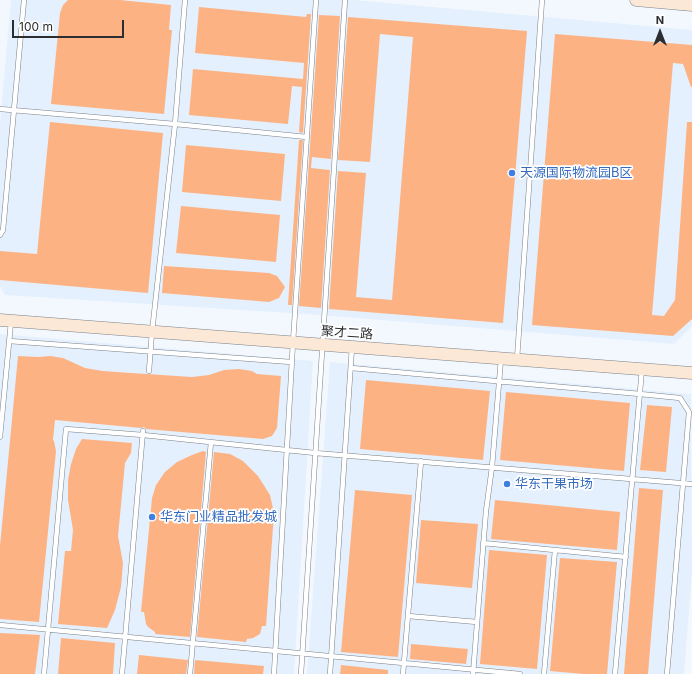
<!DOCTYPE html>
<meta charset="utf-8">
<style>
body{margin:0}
#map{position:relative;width:692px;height:674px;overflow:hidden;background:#f3f8fe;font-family:Inter,sans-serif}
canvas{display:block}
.north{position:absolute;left:640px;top:12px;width:40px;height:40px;-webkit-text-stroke:3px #fff;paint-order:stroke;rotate:0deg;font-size:11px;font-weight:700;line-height:16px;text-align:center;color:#2b2d30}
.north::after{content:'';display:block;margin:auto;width:14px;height:18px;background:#2b2d30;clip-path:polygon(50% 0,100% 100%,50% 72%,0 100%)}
.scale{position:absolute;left:12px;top:20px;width:112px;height:18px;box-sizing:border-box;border:2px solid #2b2d30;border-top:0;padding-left:5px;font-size:12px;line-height:14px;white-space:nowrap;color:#2b2d30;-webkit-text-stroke:3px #fff;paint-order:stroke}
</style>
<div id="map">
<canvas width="692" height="674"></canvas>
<div class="north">N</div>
<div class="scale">100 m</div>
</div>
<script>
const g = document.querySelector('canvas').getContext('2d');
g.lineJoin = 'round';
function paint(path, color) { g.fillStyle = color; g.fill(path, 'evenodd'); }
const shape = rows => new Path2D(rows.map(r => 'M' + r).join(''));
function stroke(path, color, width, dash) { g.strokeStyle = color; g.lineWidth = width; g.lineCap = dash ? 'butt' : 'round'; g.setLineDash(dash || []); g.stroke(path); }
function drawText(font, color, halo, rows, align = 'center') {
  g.font = font + ' Inter,"Noto Sans SC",sans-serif'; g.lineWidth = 3.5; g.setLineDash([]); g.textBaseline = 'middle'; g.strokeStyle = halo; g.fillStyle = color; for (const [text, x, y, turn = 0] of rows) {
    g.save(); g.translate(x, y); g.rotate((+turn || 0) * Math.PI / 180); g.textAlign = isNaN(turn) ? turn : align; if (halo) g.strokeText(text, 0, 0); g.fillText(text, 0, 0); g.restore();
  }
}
const built = shape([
 [11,0,354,0,692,30,692,326,674,344,320,315,5,295,0,286,0,123],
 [0,334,313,361,294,674,0,674],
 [330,362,691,394,692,573,684,674,307,674]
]);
const building = shape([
 [68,0,120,0,171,5,169,30,172,30,164,114,51,104,60,13,63,5],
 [199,7,306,17,307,14,311,14,303,133,299,132,302,87,292,86,288,124,189,115,193,69,303,79,304,63,195,53],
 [319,15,340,16,331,159,312,157,311,168,330,170,321,308,299,306],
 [348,17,527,31,503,323,329,309,338,171,366,173,356,297,392,300,413,37,380,34,370,162,338,160],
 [555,34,692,45,692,87,691,87,683,64,673,63,652,315,664,316,675,300,687,122,692,122,692,319,673,336,532,325],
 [50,122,163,133,148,293,0,280,0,251,37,254],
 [299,140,303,140,292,305,288,305],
 [186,145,285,154,281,201,182,192],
 [181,206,280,215,276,262,176,253],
 [164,266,269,273,277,276,285,287,279,298,269,302,162,293],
 [18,356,39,357,50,356,63,358,85,368,103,371,131,373,192,377,209,375,224,370,239,369,252,371,257,374,281,376,277,428,272,436,263,439,146,429,144,427,141,428,55,420,53,440,54,441,56,451,39,622,0,619,0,546],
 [366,380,490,391,483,460,360,449],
 [506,392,630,403,624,471,500,460],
 [647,405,672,407,666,472,640,470],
 [82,439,132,443,131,453,125,463,118,536,123,563,121,587,115,610,107,628,58,624,65,551,71,551,73,530,68,500,68,480,71,464,76,449],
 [203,451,206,452,190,637,155,634,155,632,148,627,146,624,144,612,141,612,152,498,156,485,165,472,177,462,192,455],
 [214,452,230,454,243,461,258,476,270,495,274,513,266,626,262,626,260,634,253,638,247,639,246,642,197,637],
 [639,488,663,490,648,674,624,674],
 [355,490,412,495,398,657,341,652],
 [495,500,620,512,617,550,491,539],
 [421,520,478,524,472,588,416,583],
 [489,550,547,555,537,669,480,664],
 [560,558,617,562,607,674,583,674,550,671],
 [0,633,40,635,35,674,0,674],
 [61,638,115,643,113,674,58,674],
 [411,644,468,649,466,664,410,659],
 [139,655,188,660,186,674,137,674],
 [195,660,264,666,263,674,194,674],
 [341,665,388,670,388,674,340,674]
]);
const lane = shape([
 [0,109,175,124,307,137],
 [0,235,3,230,24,0],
 [9,341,291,362],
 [517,359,542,0],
 [351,368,640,394,680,398,689,412,667,674],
 [149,371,152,332,175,124,185,0],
 [0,437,11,322],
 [483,543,626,557],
 [408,616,477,622],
 [0,625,520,674],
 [44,674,66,429,143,435,315,453,692,484],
 [122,674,143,431],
 [190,674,211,442],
 [274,674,293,342,316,0],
 [301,674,345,0],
 [330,674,352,347],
 [403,674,421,461],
 [473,674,486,511,492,467,501,359],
 [544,674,555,550],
 [615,674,642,369]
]);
const secondary = shape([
 [636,0,692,5],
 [0,320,692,373]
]);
const markers = [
 [512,173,4,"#3f7fe0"],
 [507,484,4,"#3f7fe0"],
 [152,517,4,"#3f7fe0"]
];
const shopNames = [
 ["天源国际物流园B区",520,173],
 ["华东干果市场",515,484],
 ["华东门业精品批发城",160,517]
];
const streetNames = [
 ["聚才二路",347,333,4]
];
paint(built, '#e4f0fd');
paint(building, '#fdb283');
stroke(lane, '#7b8187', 5.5);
stroke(secondary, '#7b8187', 13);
stroke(lane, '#fff', 4.5);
stroke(secondary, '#fce8d7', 12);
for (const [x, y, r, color] of markers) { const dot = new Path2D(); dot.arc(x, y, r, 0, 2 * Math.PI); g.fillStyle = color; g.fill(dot); stroke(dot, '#fff', 1.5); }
drawText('13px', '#366cbe', '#fff', shopNames, 'left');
drawText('13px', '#2b2d30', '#fff', streetNames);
</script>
